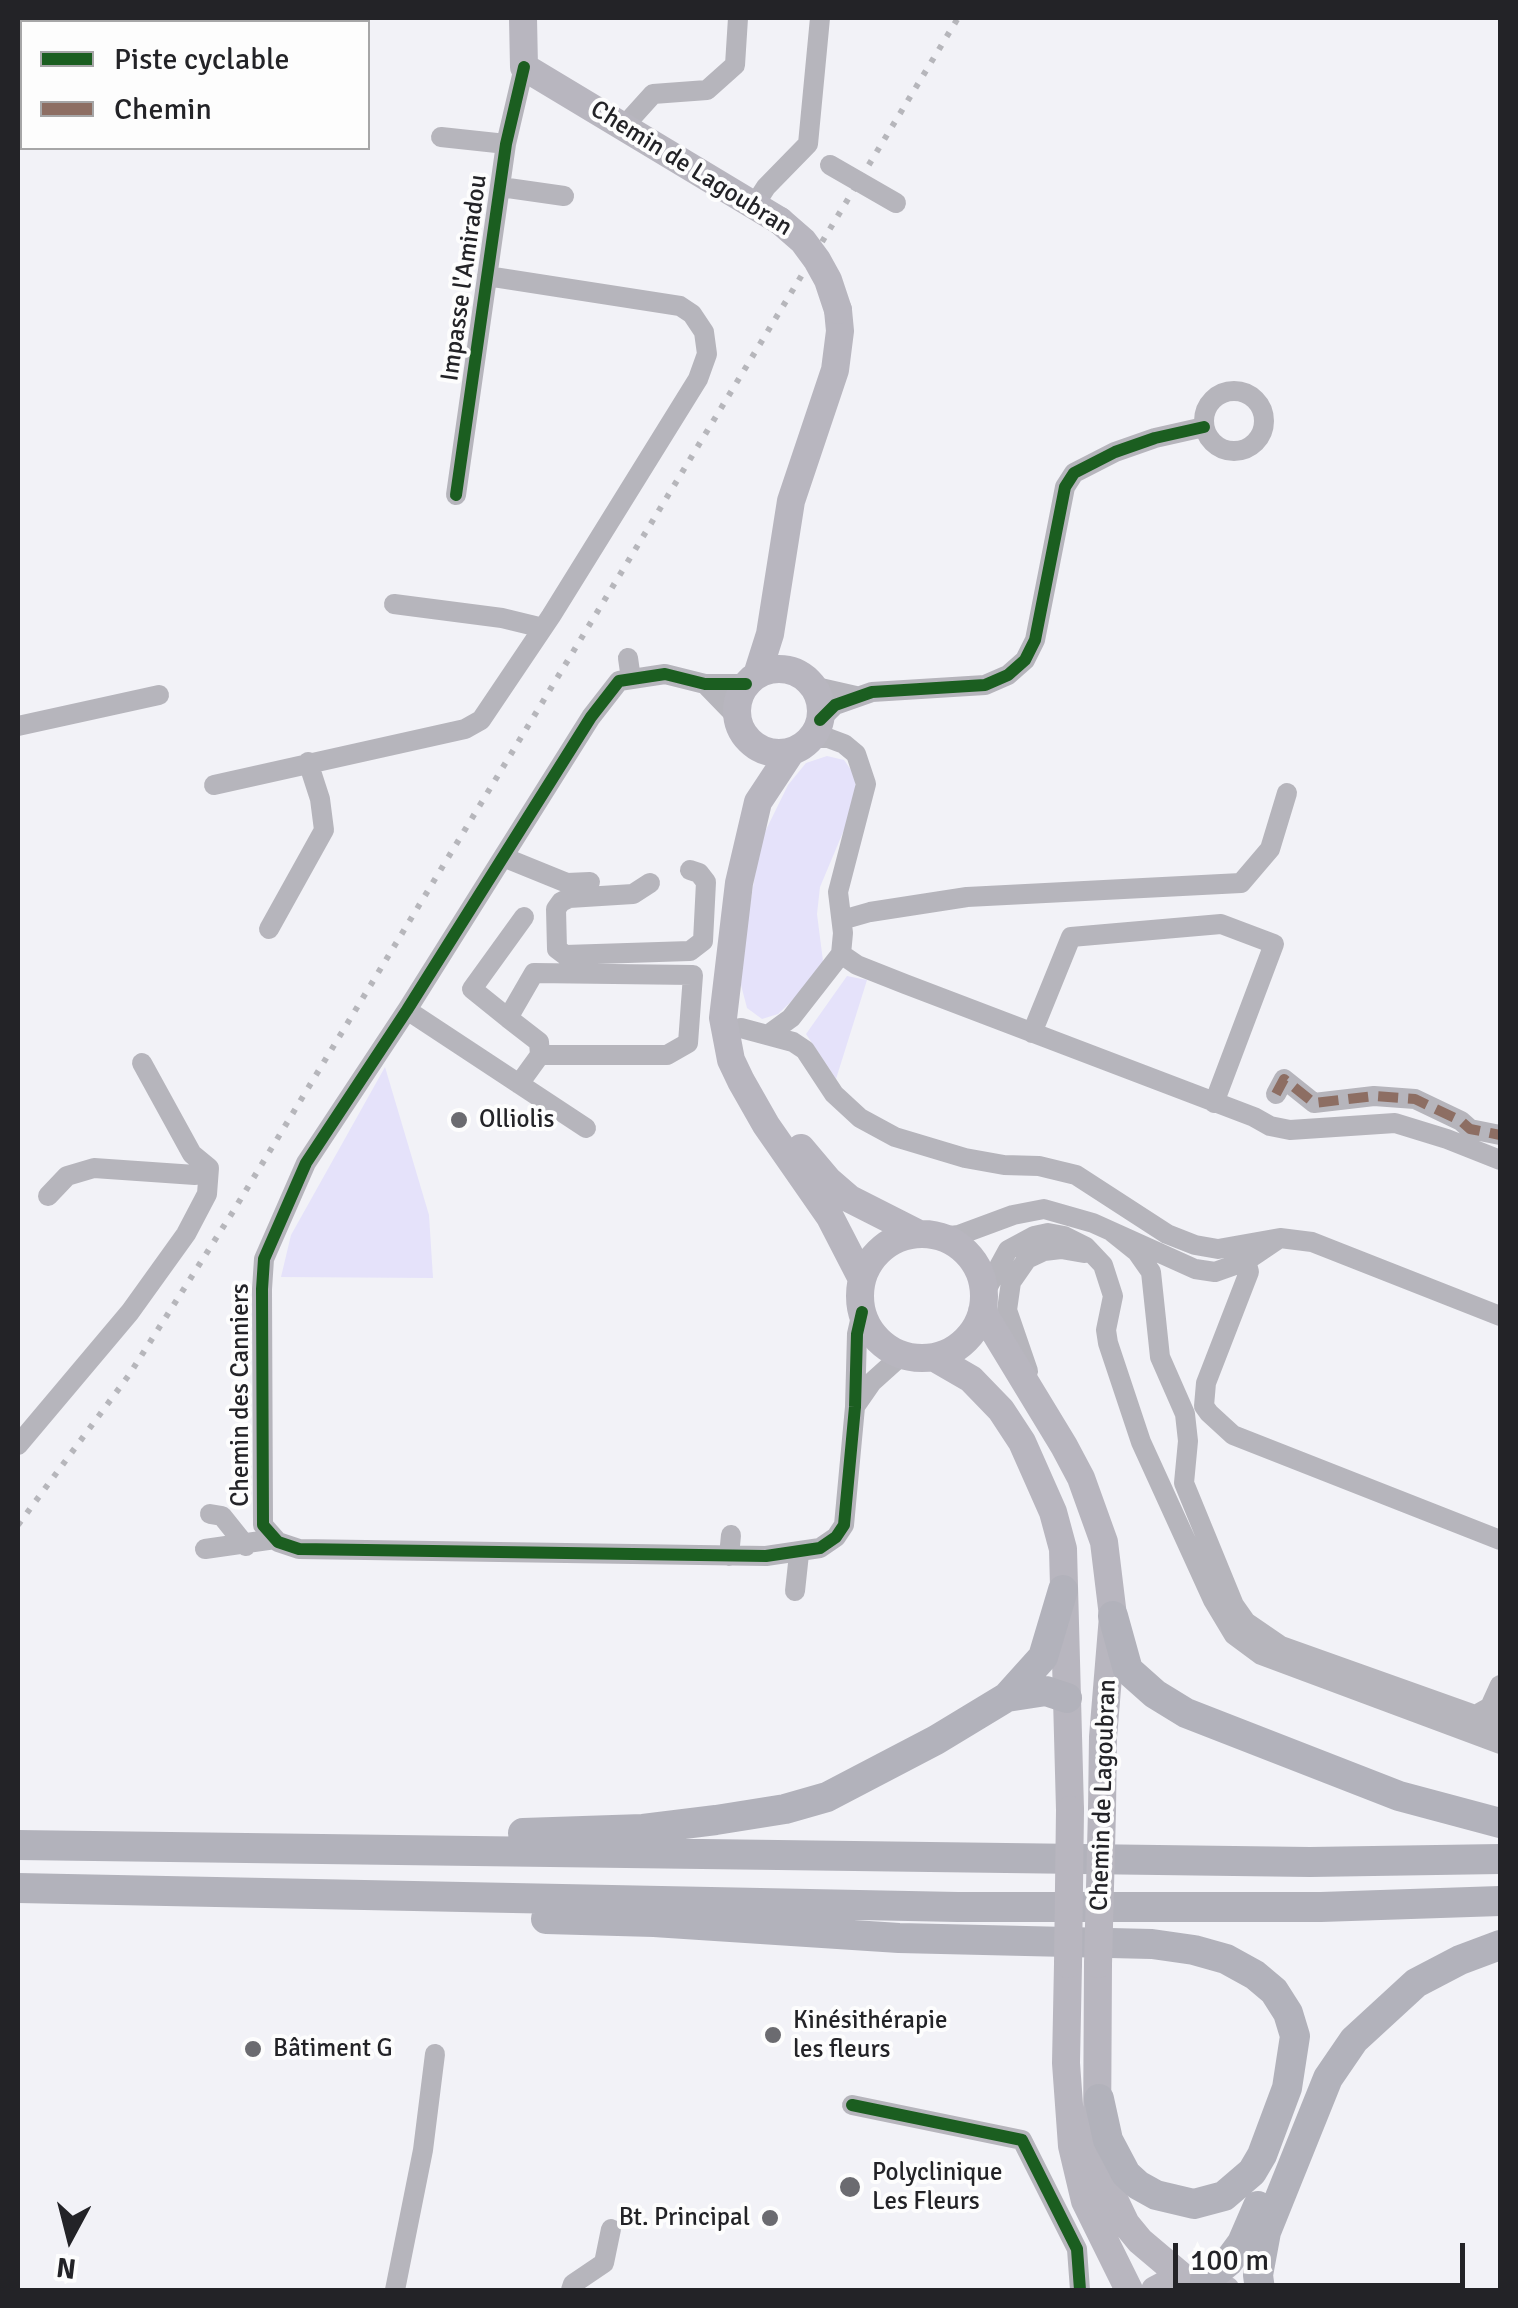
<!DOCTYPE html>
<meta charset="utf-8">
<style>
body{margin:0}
#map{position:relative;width:1518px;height:2308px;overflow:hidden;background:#f2f2f7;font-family:Signika,sans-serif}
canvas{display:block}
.frame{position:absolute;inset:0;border:20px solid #232327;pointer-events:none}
.legend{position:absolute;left:20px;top:20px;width:350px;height:130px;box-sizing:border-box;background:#fdfdfd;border:2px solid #a6a6a7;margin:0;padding:12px 18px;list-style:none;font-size:30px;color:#232327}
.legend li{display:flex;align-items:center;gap:20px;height:50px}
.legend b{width:50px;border:2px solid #a6a6a7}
.north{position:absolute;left:20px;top:2188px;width:100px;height:100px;-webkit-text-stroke:8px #fdfdfd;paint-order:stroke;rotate:187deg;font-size:28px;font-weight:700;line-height:40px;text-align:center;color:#232327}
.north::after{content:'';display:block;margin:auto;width:35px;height:45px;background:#232327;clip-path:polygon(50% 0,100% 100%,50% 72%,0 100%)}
.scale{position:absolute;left:1173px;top:2243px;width:292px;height:45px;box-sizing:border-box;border:5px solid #232327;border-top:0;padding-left:12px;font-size:30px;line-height:35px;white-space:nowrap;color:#232327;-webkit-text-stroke:8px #fdfdfd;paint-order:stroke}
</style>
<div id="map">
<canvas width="1518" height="2308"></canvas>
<div class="frame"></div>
<ul class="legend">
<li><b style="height:12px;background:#1b5e20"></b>Piste cyclable</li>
<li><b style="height:12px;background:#8d6e63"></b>Chemin</li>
</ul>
<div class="north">N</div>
<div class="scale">100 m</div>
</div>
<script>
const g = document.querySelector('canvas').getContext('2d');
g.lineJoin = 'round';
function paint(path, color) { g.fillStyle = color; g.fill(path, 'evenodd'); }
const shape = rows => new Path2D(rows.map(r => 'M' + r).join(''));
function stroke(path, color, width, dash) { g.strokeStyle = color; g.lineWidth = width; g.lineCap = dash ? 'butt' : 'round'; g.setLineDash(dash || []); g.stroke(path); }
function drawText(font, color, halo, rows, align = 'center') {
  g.font = font + ' Signika,sans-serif'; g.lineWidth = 8; g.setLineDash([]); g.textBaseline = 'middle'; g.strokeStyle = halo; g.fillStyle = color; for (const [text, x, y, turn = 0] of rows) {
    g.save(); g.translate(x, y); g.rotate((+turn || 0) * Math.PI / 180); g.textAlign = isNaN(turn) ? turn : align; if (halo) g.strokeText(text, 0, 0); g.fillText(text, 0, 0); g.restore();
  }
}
const green = shape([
 [827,756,844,760,856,777,854,806,820,887,817,914,823,961,801,992,778,1014,762,1019,747,1008,741,985,742,951,761,840,788,785,806,763],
 [847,976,867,980,836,1079,806,1034],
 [385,1067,429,1215,433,1278,281,1277,291,1235]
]);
const minor = shape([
 [625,125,653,94,707,90,735,65,738,18],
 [441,137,506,144],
 [501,187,564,196],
 [755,204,766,187,808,144,820,18],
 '1204 421a30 30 0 1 1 60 0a30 30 0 1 1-60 0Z',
 [456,495,506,144,524,67],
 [394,604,502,618,543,628],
 [628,658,631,679],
 [705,684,737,717],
 [746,684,705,684,665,674,619,681,591,717,407,1010,306,1163,264,1259,262,1289,263,1525,278,1542,299,1549,766,1556,820,1548,836,1537,844,1525,855,1407,857,1334,862,1312],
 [812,686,856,696],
 [820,720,835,705,872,692,985,685,1008,675,1025,660,1035,640,1065,487,1074,473,1115,452,1155,438,1204,427],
 [18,726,159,695],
 [214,785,465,729,481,720,551,616,698,379,707,354,704,332,692,314,680,306,487,276],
 [503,857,567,883,590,882],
 [650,883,633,894,569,898,561,902,556,909,557,949,565,955,690,951,703,941,706,882,699,873,690,870],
 [842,920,870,912,967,897,1241,883,1270,849,1287,793],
 [269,929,324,830,320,799,308,762],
 [841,954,857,965,905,984,1254,1117,1270,1126,1290,1130,1395,1123,1447,1139,1500,1160],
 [407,1010,586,1128],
 [508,1018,472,989,524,917],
 [741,1028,793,1042,805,1050,834,1094,860,1118,895,1137,965,1158,1004,1165,1039,1166,1076,1175,1167,1234,1195,1245,1218,1249,1280,1238],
 [1032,1033,1071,937,1221,924,1274,944,1214,1103],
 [769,1034,791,1018,841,954,843,933,838,892,866,784,856,754,844,744,828,738,812,738],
 [142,1063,192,1154,209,1168],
 [519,1084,540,1055,539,1042,508,1018,534,973,693,975,688,1043,667,1055,540,1055],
 [1276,1094,1284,1079,1314,1103,1374,1096,1415,1099,1461,1121,1470,1129,1500,1135],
 [48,1196,67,1176,94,1168,195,1175,209,1168],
 [1112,1232,1137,1252,1151,1272,1160,1357,1185,1414,1188,1441,1184,1483,1234,1605,1246,1622,1281,1646,1500,1724],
 [940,1237,959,1235,1013,1215,1044,1209,1093,1223,1195,1269,1215,1272,1246,1261,1280,1238,1312,1242,1500,1316],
 [1246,1261,1249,1272,1206,1383,1204,1406,1209,1413,1233,1435,1500,1540],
 [984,1294,1008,1250,1034,1236,1048,1233,1064,1236,1086,1247,1103,1265,1113,1296,1106,1330,1108,1343,1141,1442,1213,1600,1234,1635,1261,1655,1500,1744],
 [1028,1371,1007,1310,1011,1282,1027,1259,1044,1251,1061,1249,1084,1253],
 [856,1405,872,1382,902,1355],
 [18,1445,130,1312,186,1234,207,1194,209,1168],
 [210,1514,222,1516,246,1546],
 [205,1549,275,1539],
 [729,1556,731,1535],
 [795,1591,799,1554],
 [1474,1716,1490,1707,1500,1685],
 [852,2105,1022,2140,1077,2249,1080,2290],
 [395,2290,423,2150,435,2054],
 [571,2290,573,2284,604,2263,611,2229]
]);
const major = shape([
 [523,18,524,67,780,221],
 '737 711a42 42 0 1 1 84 0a42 42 0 1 1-84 0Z',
 [757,675,770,634,791,501,835,370,840,331,838,310],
 [791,752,758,802,739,883,723,1018,731,1060,741,1081,766,1125,830,1217,862,1279],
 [801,1148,828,1180,850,1199,919,1234],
 '860 1296a62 62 0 1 1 124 0a62 62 0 1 1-124 0Z',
 [982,1311,1064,1446,1081,1478,1104,1542,1113,1616,1103,1737,1102,1810],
 [933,1357,971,1379,1001,1410,1022,1442,1053,1512,1063,1549,1070,1810],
 [1068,1964,1066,2063,1072,2146,1085,2201,1129,2290],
 [1098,1964,1097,2142,1102,2174,1126,2224,1140,2241,1185,2279],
 [1155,2290,1172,2281,1185,2279,1205,2281,1226,2290]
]);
const highway = shape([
 [1113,1616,1128,1670,1155,1694,1186,1713,1399,1796,1500,1823],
 [1007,1697,1046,1691,1067,1698],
 [523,1833,643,1829,716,1820,785,1809,827,1797,936,1740,1007,1697,1043,1657,1063,1590],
 [18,1845,1310,1862,1500,1859],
 [18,1888,958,1907,1321,1907,1500,1901],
 [546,1919,654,1922,899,1938,1152,1944,1194,1950,1226,1959,1255,1975,1274,1991,1288,2013,1295,2036,1287,2088,1262,2155,1252,2172,1224,2196,1194,2204,1156,2195,1138,2185,1126,2174,1108,2140,1099,2099],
 [1205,2281,1228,2262,1242,2243,1258,2206],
 [1260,2290,1258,2275,1266,2232,1328,2078,1354,2040,1416,1983,1460,1960,1500,1945]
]);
const rail = shape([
 [18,1525,129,1375,234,1210,958,18]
]);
const minorBridge = shape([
 [830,165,896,203]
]);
const majorBridge = shape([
 [780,221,803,241,817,260,828,280,838,310],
 [1068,1964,1070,1810],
 [1098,1964,1102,1810]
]);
const quiet = shape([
 [1276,1094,1284,1079,1314,1103,1374,1096,1415,1099,1461,1121,1470,1129,1500,1135]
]);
const cycleway = shape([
 [456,495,506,144,524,67],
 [746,684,705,684,665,674,619,681,591,717,407,1010,306,1163,264,1259,262,1289,263,1525,278,1542,299,1549,766,1556,820,1548,836,1537,844,1525,855,1407,857,1334,862,1312],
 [820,720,835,705,872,692,985,685,1008,675,1025,660,1035,640,1065,487,1074,473,1115,452,1155,438,1204,427],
 [852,2105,1022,2140,1077,2249,1080,2290]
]);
const markers = [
 [459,1120,10,"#6b6b70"],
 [773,2035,10,"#6b6b70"],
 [253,2049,10,"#6b6b70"],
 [850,2187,12,"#6b6b70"],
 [770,2218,10,"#6b6b70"]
];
const streetNames = [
 ["Chemin de Lagoubran",691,169,32],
 ["Impasse l'Amiradou",465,278,-82],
 ["Chemin des Canniers",241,1395,-90],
 ["Chemin de Lagoubran",1104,1795,-88]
];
const poiNames = [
 ["Olliolis",479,1120],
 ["Kinésithérapie",793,2021],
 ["les fleurs",793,2050],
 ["Bâtiment G",273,2049],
 ["Polyclinique",872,2173],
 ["Les Fleurs",872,2202],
 ["Bt. Principal",750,2218,"right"]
];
paint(green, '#e5e2fa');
stroke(minor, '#b6b5bc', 20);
stroke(major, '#b8b6bf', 28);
stroke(highway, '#b2b2bb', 30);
stroke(rail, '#b6b6bb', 6, [5, 10]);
stroke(minorBridge, '#b6b5bc', 20);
stroke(majorBridge, '#b8b6bf', 28);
stroke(quiet, '#8d6e63', 10, [20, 10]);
stroke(cycleway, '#1b5e20', 12);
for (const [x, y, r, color] of markers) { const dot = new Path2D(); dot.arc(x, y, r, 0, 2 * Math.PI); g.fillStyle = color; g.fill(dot); stroke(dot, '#fdfdfd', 4); }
drawText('25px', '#232327', '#fdfdfd', streetNames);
drawText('25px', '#232327', '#fdfdfd', poiNames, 'left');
</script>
